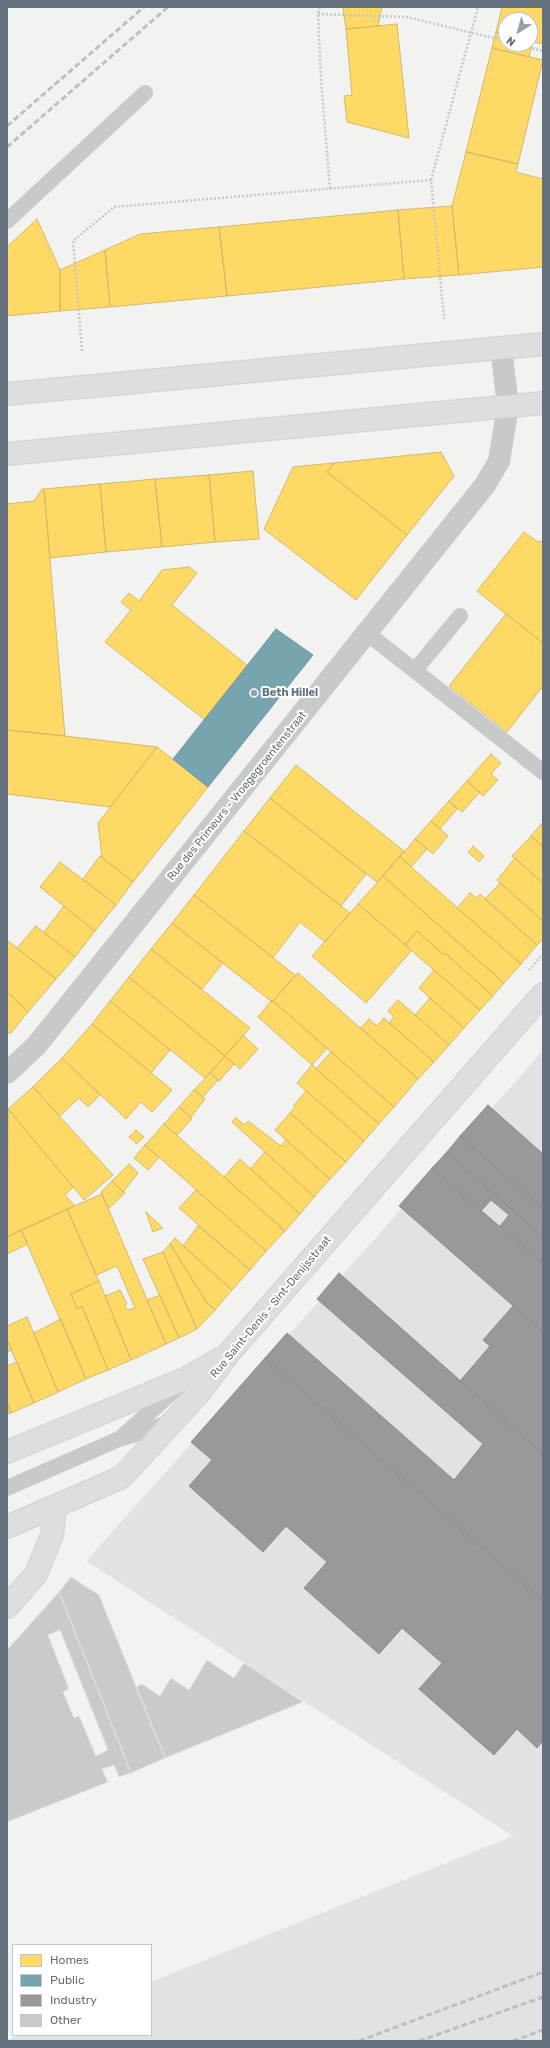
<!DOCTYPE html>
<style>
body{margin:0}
#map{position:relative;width:550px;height:2048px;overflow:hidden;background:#f2f2f1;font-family:Rubik,sans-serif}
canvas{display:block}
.frame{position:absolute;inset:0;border:8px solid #65727d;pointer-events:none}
.legend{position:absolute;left:12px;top:1944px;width:140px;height:92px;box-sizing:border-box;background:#fff;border:1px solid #c1c7cb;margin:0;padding:5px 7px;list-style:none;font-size:12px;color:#65727d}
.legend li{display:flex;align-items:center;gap:8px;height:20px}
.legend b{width:20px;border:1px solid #c1c7cb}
.north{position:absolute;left:498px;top:12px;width:40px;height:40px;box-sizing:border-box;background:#fff;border:1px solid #c1c7cb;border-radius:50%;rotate:217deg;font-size:11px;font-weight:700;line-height:16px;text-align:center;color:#65727d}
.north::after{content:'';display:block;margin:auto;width:14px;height:18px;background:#969fa6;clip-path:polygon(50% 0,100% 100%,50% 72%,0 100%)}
</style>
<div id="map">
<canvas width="550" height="2048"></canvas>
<div class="frame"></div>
<ul class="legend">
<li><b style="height:11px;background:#ffd966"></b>Homes</li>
<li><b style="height:11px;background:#76a5af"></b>Public</li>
<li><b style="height:11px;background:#999"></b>Industry</li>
<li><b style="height:11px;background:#c9caca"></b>Other</li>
</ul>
<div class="north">N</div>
</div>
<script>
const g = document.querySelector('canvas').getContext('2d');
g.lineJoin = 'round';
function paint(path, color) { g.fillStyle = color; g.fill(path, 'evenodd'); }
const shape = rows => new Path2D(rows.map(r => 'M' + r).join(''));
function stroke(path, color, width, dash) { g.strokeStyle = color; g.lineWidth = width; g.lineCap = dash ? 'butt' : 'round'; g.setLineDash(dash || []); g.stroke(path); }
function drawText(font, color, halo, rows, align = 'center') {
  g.font = font + ' Rubik,sans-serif'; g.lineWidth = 4; g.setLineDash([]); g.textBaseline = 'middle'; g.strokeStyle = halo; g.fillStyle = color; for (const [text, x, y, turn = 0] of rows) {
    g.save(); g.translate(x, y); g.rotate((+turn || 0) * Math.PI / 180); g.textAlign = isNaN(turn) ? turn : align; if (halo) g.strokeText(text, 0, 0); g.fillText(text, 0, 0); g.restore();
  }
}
const built = shape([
 [543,1051,543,2041,7,2041,19,2035,151,2035,151,1982,513,1836,86,1561]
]);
const homes = shape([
 [343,7,382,7,378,26,346,29,343,7],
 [502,7,543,7,543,44,530,41,530,20,506,20,506,35,496,32,502,7],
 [397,24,409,138,347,122,344,96,352,95,346,29,397,24],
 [496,32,506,35,506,44,530,44,530,41,533,42,529,57,492,48,496,32],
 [492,48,543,60,518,164,466,152,492,48],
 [466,152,518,164,516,172,543,179,543,267,459,275,452,206,466,152],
 [452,206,459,275,404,279,398,210,452,206],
 [398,210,404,279,227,296,219,227,398,210],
 [37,219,60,270,60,311,7,316,7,247,37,219],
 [219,227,227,296,110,307,105,250,140,234,219,227],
 [105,250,110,307,60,311,60,270,105,250],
 [441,452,454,476,407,535,327,472,334,463,441,452],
 [334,463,327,472,407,535,356,600,264,529,293,467,334,463],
 [253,471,259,539,215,542,209,475,253,471],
 [209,475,215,542,162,547,155,479,209,475],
 [155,479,162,547,106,552,100,484,155,479],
 [100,484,106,552,50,558,44,489,100,484],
 [42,489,44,489,65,736,7,730,7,504,34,501,42,489],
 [524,532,538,542,543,541,543,643,477,591,524,532],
 [189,567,197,573,172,605,248,666,205,720,105,642,131,610,121,602,129,593,139,601,162,570,189,567],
 [506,614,543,643,543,686,507,732,449,686,506,614],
 [7,730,65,736,157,747,110,807,7,794,7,730],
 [157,747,208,787,133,882,102,857,98,823,157,747],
 [491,754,501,763,491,774,498,780,483,796,467,781,491,754],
 [296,765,404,851,377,882,270,798,296,765],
 [467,781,480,792,462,812,449,801,467,781],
 [270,798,366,874,341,906,244,831,270,798],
 [449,801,457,809,440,829,431,821,449,801],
 [431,821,448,836,433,854,415,839,431,821],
 [543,822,543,847,531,836,543,822],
 [244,831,350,913,325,942,300,922,273,958,194,895,244,831],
 [531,836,543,847,543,883,512,856,531,836],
 [415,839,427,849,411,867,400,857,415,839],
 [473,846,484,856,479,862,468,852,473,846],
 [100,856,133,882,116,905,83,879,100,856],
 [400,857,521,964,504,983,383,876,400,857],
 [515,858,543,883,543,921,497,880,515,858],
 [60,862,116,905,95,931,40,887,60,862],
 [383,876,504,983,493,996,445,953,444,955,417,931,405,945,358,904,383,876],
 [500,883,543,921,543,939,537,945,485,899,500,883],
 [470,893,476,898,480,894,537,945,521,964,457,908,470,893],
 [194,895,295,975,272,1002,172,923,194,895],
 [358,904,412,950,366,1003,312,956,358,904],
 [64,906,95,931,75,957,44,932,64,906],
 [172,923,223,963,202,989,151,949,172,923],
 [36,926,75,957,56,979,17,948,36,926],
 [417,931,444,955,445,953,493,996,480,1010,405,945,417,931],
 [7,940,56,979,28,1012,7,992,7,940],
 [151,949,250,1028,225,1056,129,977,151,949],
 [434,970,480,1010,464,1028,419,988,434,970],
 [298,973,418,1079,394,1107,273,1001,298,973],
 [129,977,225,1056,205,1078,110,1001,129,977],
 [7,992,28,1012,10,1034,7,1031,7,992],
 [430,998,464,1028,449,1045,415,1015,430,998],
 [398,1000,449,1045,434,1062,389,1023,394,1017,388,1011,398,1000],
 [110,1001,170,1050,151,1073,92,1024,110,1001],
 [271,1001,273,1001,327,1048,312,1065,258,1017,271,1001],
 [384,1018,434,1062,418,1079,361,1028,369,1019,377,1026,384,1018],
 [92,1024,172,1090,152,1112,141,1102,126,1119,62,1058,92,1024],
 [243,1035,258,1049,240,1069,225,1056,243,1035],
 [331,1052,394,1107,379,1124,316,1069,331,1052],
 [225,1056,234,1064,219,1081,210,1073,225,1056],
 [62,1058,100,1095,88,1107,79,1098,60,1116,33,1087,62,1058],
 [312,1065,379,1124,364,1141,297,1083,312,1065],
 [210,1073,218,1080,203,1097,194,1090,210,1073],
 [33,1087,113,1175,84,1200,8,1109,33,1087],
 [194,1090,205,1099,191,1117,179,1107,194,1090],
 [306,1091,364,1141,346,1162,290,1113,295,1107,294,1105,306,1091],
 [179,1107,192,1119,177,1135,164,1124,179,1107],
 [8,1109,73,1187,65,1195,75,1206,7,1237,8,1109],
 [290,1113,346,1162,330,1179,275,1130,290,1113],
 [236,1118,245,1125,248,1121,281,1146,286,1140,330,1179,314,1197,232,1122,236,1118],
 [164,1124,285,1231,266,1251,145,1145,164,1124],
 [136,1130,144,1137,137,1144,129,1137,136,1130],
 [145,1145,159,1157,148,1170,134,1158,145,1145],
 [265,1152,314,1197,300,1214,250,1169,265,1152],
 [240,1159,300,1214,285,1231,224,1177,240,1159],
 [129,1164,138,1173,123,1192,112,1181,129,1164],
 [112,1181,125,1193,108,1209,101,1192,112,1181],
 [196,1190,266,1251,250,1270,179,1208,196,1190],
 [102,1194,166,1344,131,1360,105,1296,120,1290,127,1304,125,1306,127,1310,135,1308,117,1266,96,1275,67,1209,102,1194],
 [67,1209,99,1281,71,1294,77,1309,82,1306,108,1370,86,1379,21,1230,67,1209],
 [146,1212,163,1228,153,1232,146,1212],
 [198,1226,250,1270,232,1290,183,1246,198,1226],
 [21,1230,28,1244,7,1254,7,1237,21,1230],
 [175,1238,232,1290,215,1310,207,1303,170,1244,175,1238],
 [170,1244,207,1303,215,1310,197,1329,163,1252,170,1244],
 [163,1252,197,1329,179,1338,143,1259,163,1252],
 [99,1281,131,1360,108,1370,82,1306,77,1309,71,1294,99,1281],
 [160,1295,179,1338,166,1344,147,1300,160,1295],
 [27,1317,58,1392,34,1403,7,1340,7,1326,27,1317],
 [61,1319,86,1379,58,1392,34,1333,61,1319],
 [7,1340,12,1350,7,1352,7,1340],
 [17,1362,34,1403,11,1413,7,1402,7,1366,17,1362],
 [7,1402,11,1413,7,1414,7,1402]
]);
const public = shape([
 [276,629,313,655,208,787,173,759,276,629]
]);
const industry = shape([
 [488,1105,543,1154,543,1209,460,1136,488,1105],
 [460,1136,543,1209,543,1237,447,1152,460,1136],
 [447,1152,543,1237,543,1264,500,1226,509,1215,491,1200,481,1211,432,1168,447,1152],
 [432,1168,543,1264,543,1332,399,1206,432,1168],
 [339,1273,543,1454,543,1601,265,1358,287,1333,454,1480,483,1444,317,1299,339,1273],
 [513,1306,543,1332,543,1454,460,1381,490,1346,483,1340,513,1306],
 [265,1358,543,1601,543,1741,537,1748,517,1729,494,1755,419,1689,442,1663,402,1628,379,1654,304,1588,327,1562,286,1526,263,1552,189,1486,212,1460,191,1442,265,1358]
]);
const building = shape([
 [71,1577,99,1595,165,1758,131,1773,59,1592,71,1577],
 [59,1592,131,1773,119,1777,114,1765,102,1769,108,1782,7,1822,7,1650,59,1592],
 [60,1630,108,1750,96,1756,79,1716,74,1718,63,1692,69,1689,48,1635,60,1630],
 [207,1660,234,1678,244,1663,303,1702,165,1758,136,1687,142,1684,160,1696,171,1678,189,1690,207,1660]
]);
const path = shape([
 [320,7,318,14,321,78,330,189],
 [318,14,407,17,506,41],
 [517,44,543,51],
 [431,180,478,7],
 [82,351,73,241,114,207,431,180,444,319],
 [529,970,543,954]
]);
const lane = shape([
 [7,221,145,93],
 [367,633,543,772],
 [415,670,460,616],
 [123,1436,179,1386],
 [7,1488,119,1439,170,1423]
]);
const street = shape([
 [7,1073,36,1046,485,485,499,461,508,406,501,348]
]);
const secondary = shape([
 [7,394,543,344],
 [7,454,543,403],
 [7,1452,187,1378,220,1359],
 [7,1527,122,1477,200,1392,229,1353,543,994],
 [7,1607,36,1574,52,1535,55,1507]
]);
const rail = shape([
 [7,126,144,7],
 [7,147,168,7],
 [359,2041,543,1972],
 [419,2041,543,1997],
 [513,2041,543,2030]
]);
const markers = [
 [254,693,4,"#969fa6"]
];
const poiNames = [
 ["Beth Hillel",262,693]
];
const streetNames = [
 ["Rue des Primeurs - Vroegegroentenstraat",237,796,-51],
 ["Rue Saint-Denis - Sint-Denijsstraat",271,1307,-50]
];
paint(built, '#e1e2e2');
paint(homes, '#ffd966');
stroke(homes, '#d1ba6d', 1);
paint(public, '#76a5af');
stroke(public, '#7196a0', 1);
paint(industry, '#999');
stroke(industry, '#898d91', 1);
paint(building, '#c9caca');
stroke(building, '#e1e1e0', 1);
stroke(secondary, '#d0d0d1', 24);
stroke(path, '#c6c7c6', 2.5, [2, 2]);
stroke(lane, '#c8c9c9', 16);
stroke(street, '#c8c9c9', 22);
stroke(secondary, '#dedede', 22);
stroke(rail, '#bebfc0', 3, [6, 3]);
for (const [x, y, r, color] of markers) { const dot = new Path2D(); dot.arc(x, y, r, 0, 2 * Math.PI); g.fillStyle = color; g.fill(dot); stroke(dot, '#fff', 1.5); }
drawText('bold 11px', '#65727d', '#fff', poiNames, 'left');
drawText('11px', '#65727d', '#fff', streetNames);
</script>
